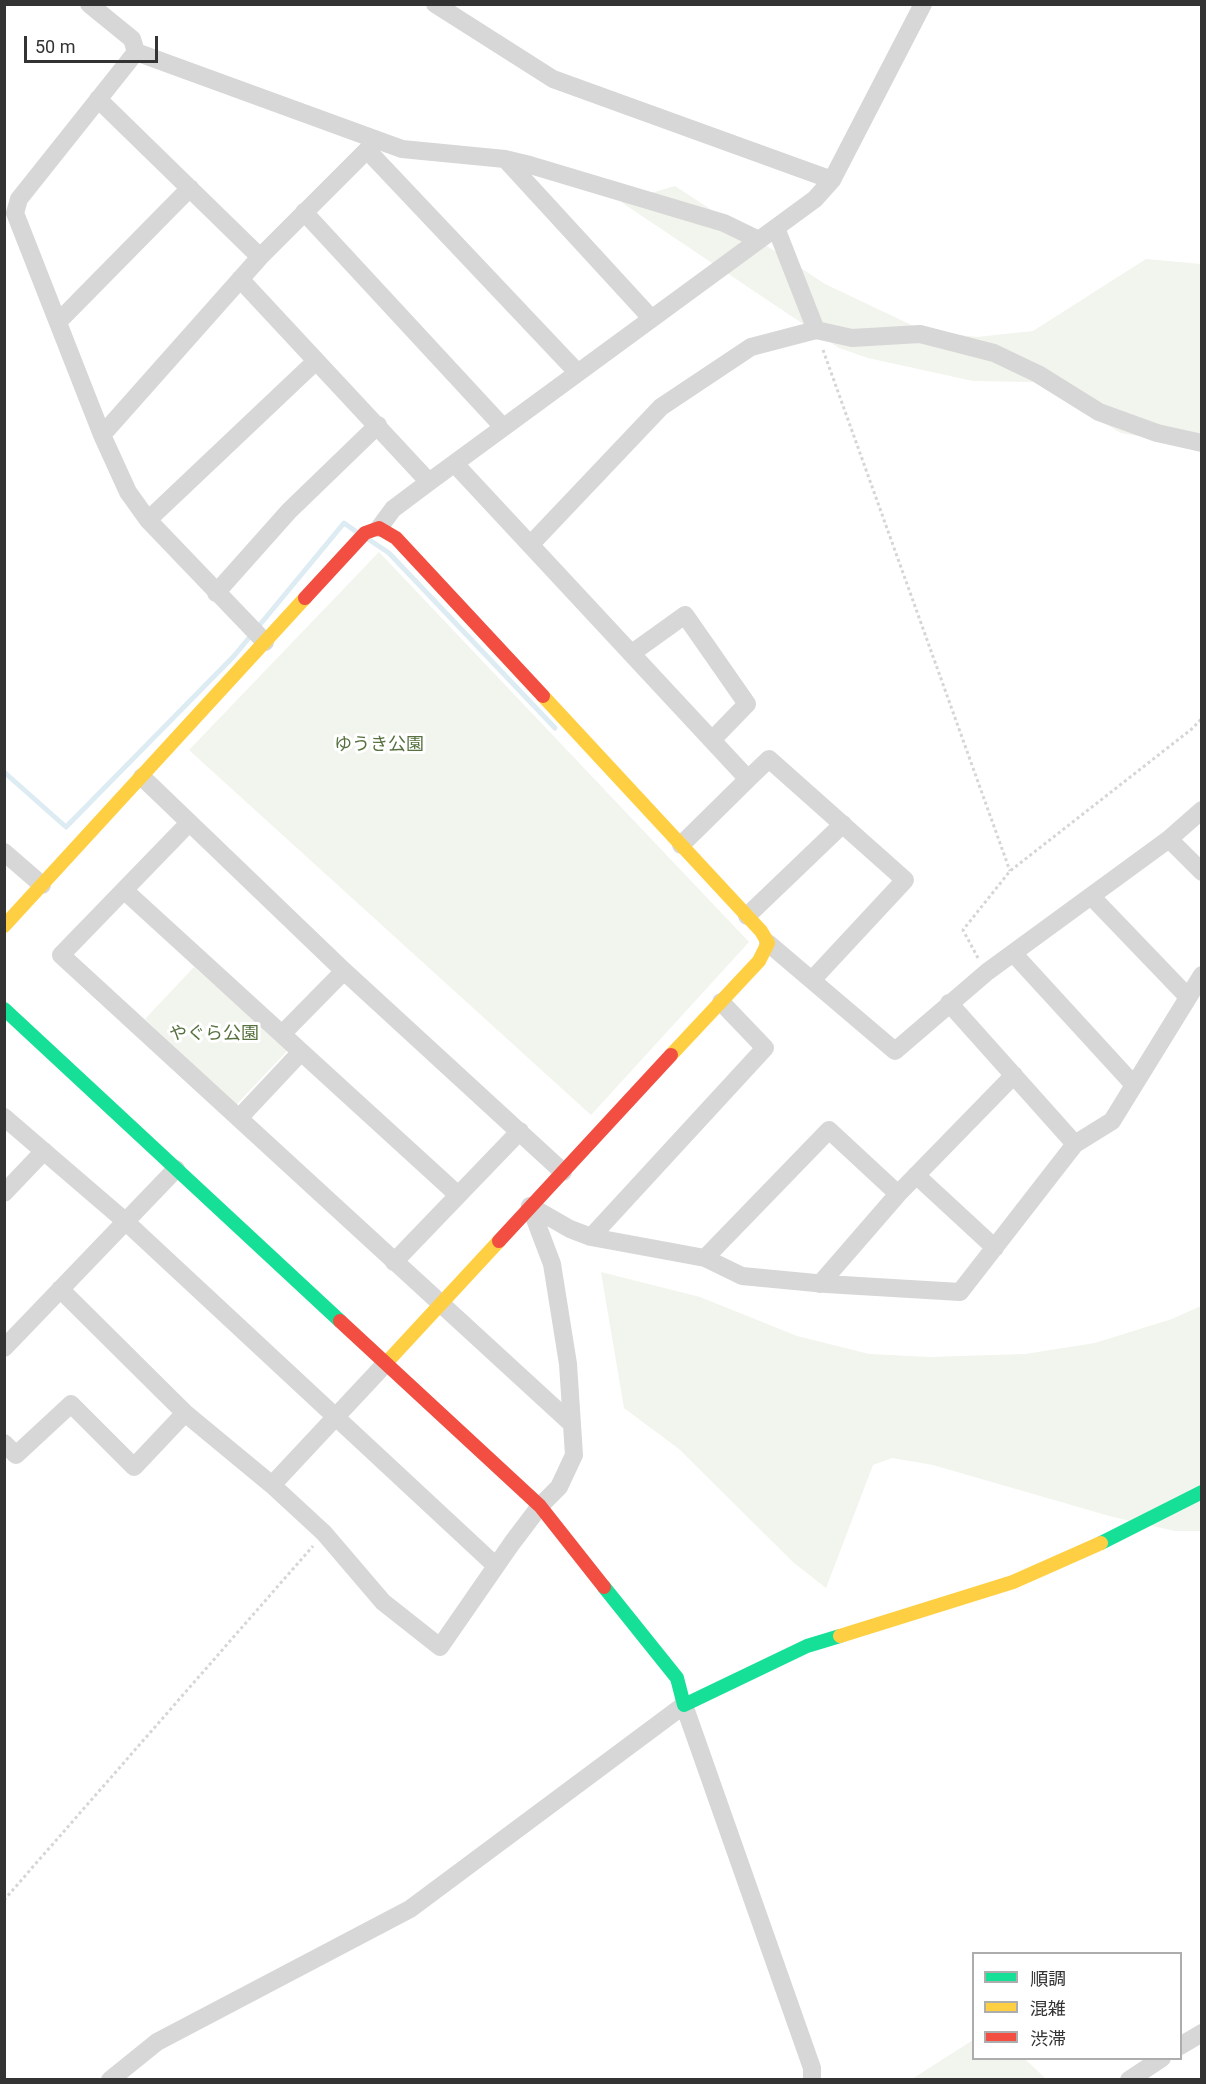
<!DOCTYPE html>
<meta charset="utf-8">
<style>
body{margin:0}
#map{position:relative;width:1206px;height:2084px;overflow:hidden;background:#fff;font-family:Roboto,"Noto Sans JP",sans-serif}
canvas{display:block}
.frame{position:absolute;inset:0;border:6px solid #333;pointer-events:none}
.legend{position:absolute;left:972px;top:1952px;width:210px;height:108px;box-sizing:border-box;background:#fff;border:2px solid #adadad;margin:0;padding:8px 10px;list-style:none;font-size:18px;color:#333}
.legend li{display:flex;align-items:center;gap:12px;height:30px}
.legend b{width:30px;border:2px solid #adadad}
.scale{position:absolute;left:24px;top:36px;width:134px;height:27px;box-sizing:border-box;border:3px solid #333;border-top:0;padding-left:8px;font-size:18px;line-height:21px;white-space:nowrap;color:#333;-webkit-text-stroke:4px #fff;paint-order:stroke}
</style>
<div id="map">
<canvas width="1206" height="2084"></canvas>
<div class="frame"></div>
<ul class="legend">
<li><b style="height:8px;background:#16e098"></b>順調</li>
<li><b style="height:8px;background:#ffcf43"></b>混雑</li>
<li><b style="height:8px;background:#f24e42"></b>渋滞</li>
</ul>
<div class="scale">50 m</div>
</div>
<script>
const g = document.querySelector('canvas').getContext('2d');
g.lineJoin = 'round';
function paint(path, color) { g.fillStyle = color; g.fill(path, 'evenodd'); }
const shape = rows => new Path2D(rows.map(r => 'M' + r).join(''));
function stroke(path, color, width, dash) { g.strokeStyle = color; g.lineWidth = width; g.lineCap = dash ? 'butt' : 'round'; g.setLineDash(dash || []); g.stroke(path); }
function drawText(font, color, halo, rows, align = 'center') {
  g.font = font + ' Roboto,"Noto Sans JP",sans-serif'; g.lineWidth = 6; g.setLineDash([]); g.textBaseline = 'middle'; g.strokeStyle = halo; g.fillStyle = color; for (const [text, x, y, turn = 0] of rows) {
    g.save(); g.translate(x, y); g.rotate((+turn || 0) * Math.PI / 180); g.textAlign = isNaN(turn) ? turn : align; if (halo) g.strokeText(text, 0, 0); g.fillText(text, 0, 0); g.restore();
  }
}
const green = shape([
 [675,186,825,284,924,331,977,337,1033,331,1146,259,1201,264,1201,441,1178,443,1121,433,1034,382,973,381,868,358,839,348,621,202],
 [379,552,749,942,591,1115,189,750],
 [194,967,288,1050,236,1105,145,1019],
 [601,1272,700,1297,797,1336,869,1354,930,1357,1025,1354,1095,1343,1172,1319,1201,1306,1201,1531,1175,1531,1113,1517,933,1465,892,1458,873,1465,826,1588,794,1563,679,1449,624,1408],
 [973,2040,974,2058,1025,2059,1046,2079,912,2079]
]);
const stream = shape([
 [368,539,389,553,555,728],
 [4,772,66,827,234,656,344,523,358,533]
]);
const path = shape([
 [823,350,1010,871],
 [978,958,963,930,1010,871,1193,728,1202,718],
 [4,1900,313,1546]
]);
const street = shape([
 [89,4,132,39,136,52],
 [435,4,553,79,832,180],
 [98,99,260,257],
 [367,150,577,372],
 [505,159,651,318],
 [304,212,503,427],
 [776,228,816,330],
 [240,279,429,482],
 [58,322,190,188],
 [102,435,260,257,377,140],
 [455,464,748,779,769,759,905,880,812,980],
 [148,520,316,361],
 [379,528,393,509,429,482,815,199,832,180,923,4],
 [531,544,661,407,751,347,816,330,852,338,920,334,994,353,1038,374,1099,412,1157,433,1202,443],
 [216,593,289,511,378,425],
 [265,642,148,520,128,492,102,435,15,213,19,199,136,52,402,149,505,159,530,165,724,223,757,239],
 [632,653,685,615,747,704,712,740],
 [142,777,344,971,563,1172],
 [188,824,61,955,572,1424],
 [1169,839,1202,872],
 [681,845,748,779],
 [4,852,42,885],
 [125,891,458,1195],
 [1091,896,1188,997],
 [747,916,843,824],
 [768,943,895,1051,987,972,1169,839,1202,810],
 [1013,953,1134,1085],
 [949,1003,1075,1144],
 [282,1034,344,971],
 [4,1117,125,1221,496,1566],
 [239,1118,301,1052],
 [916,1175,995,1248],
 [4,1193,44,1151],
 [530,1206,570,1229,591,1237,705,1258,742,1276,826,1284,960,1292,1075,1144,1112,1121,1202,975],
 [591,1237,765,1048,721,1002],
 [705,1258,829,1130,898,1194,1014,1075],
 [394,1262,520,1131],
 [820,1284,898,1194],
 [60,1289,185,1413],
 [4,1348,176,1169],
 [4,1443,16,1455,71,1404,134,1467,185,1413,272,1485,324,1533,383,1602,440,1647,512,1543,540,1506,559,1487,574,1455,568,1364,552,1264,530,1206],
 [272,1485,387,1362],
 [1180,2046,1202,2033],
 [110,2080,157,2042,410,1909,684,1705,812,2068,812,2080],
 [1129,2080,1162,2058]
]);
const fast = shape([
 [4,1009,340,1321],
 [1101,1543,1202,1492],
 [604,1587,677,1678,684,1705,807,1646,840,1636]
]);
const slow = shape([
 [543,696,761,931,768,943,759,961,671,1055],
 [4,926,305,598],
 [387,1362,499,1241],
 [840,1636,1013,1582,1101,1543]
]);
const jam = shape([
 [305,598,365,533,379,528,396,538,543,696],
 [499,1241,671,1055],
 [340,1321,540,1506,604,1587]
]);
const parkNames = [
 ["ゆうき公園",379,745],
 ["やぐら公園",214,1034]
];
paint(green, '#f1f5ed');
stroke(stream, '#ddebf3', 5);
stroke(path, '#d6d6d6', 3, [3, 3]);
stroke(street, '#d7d7d7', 18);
stroke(fast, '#16e098', 14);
stroke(slow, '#ffcf43', 14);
stroke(jam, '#f24e42', 14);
drawText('18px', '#56703f', '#fff', parkNames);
</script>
